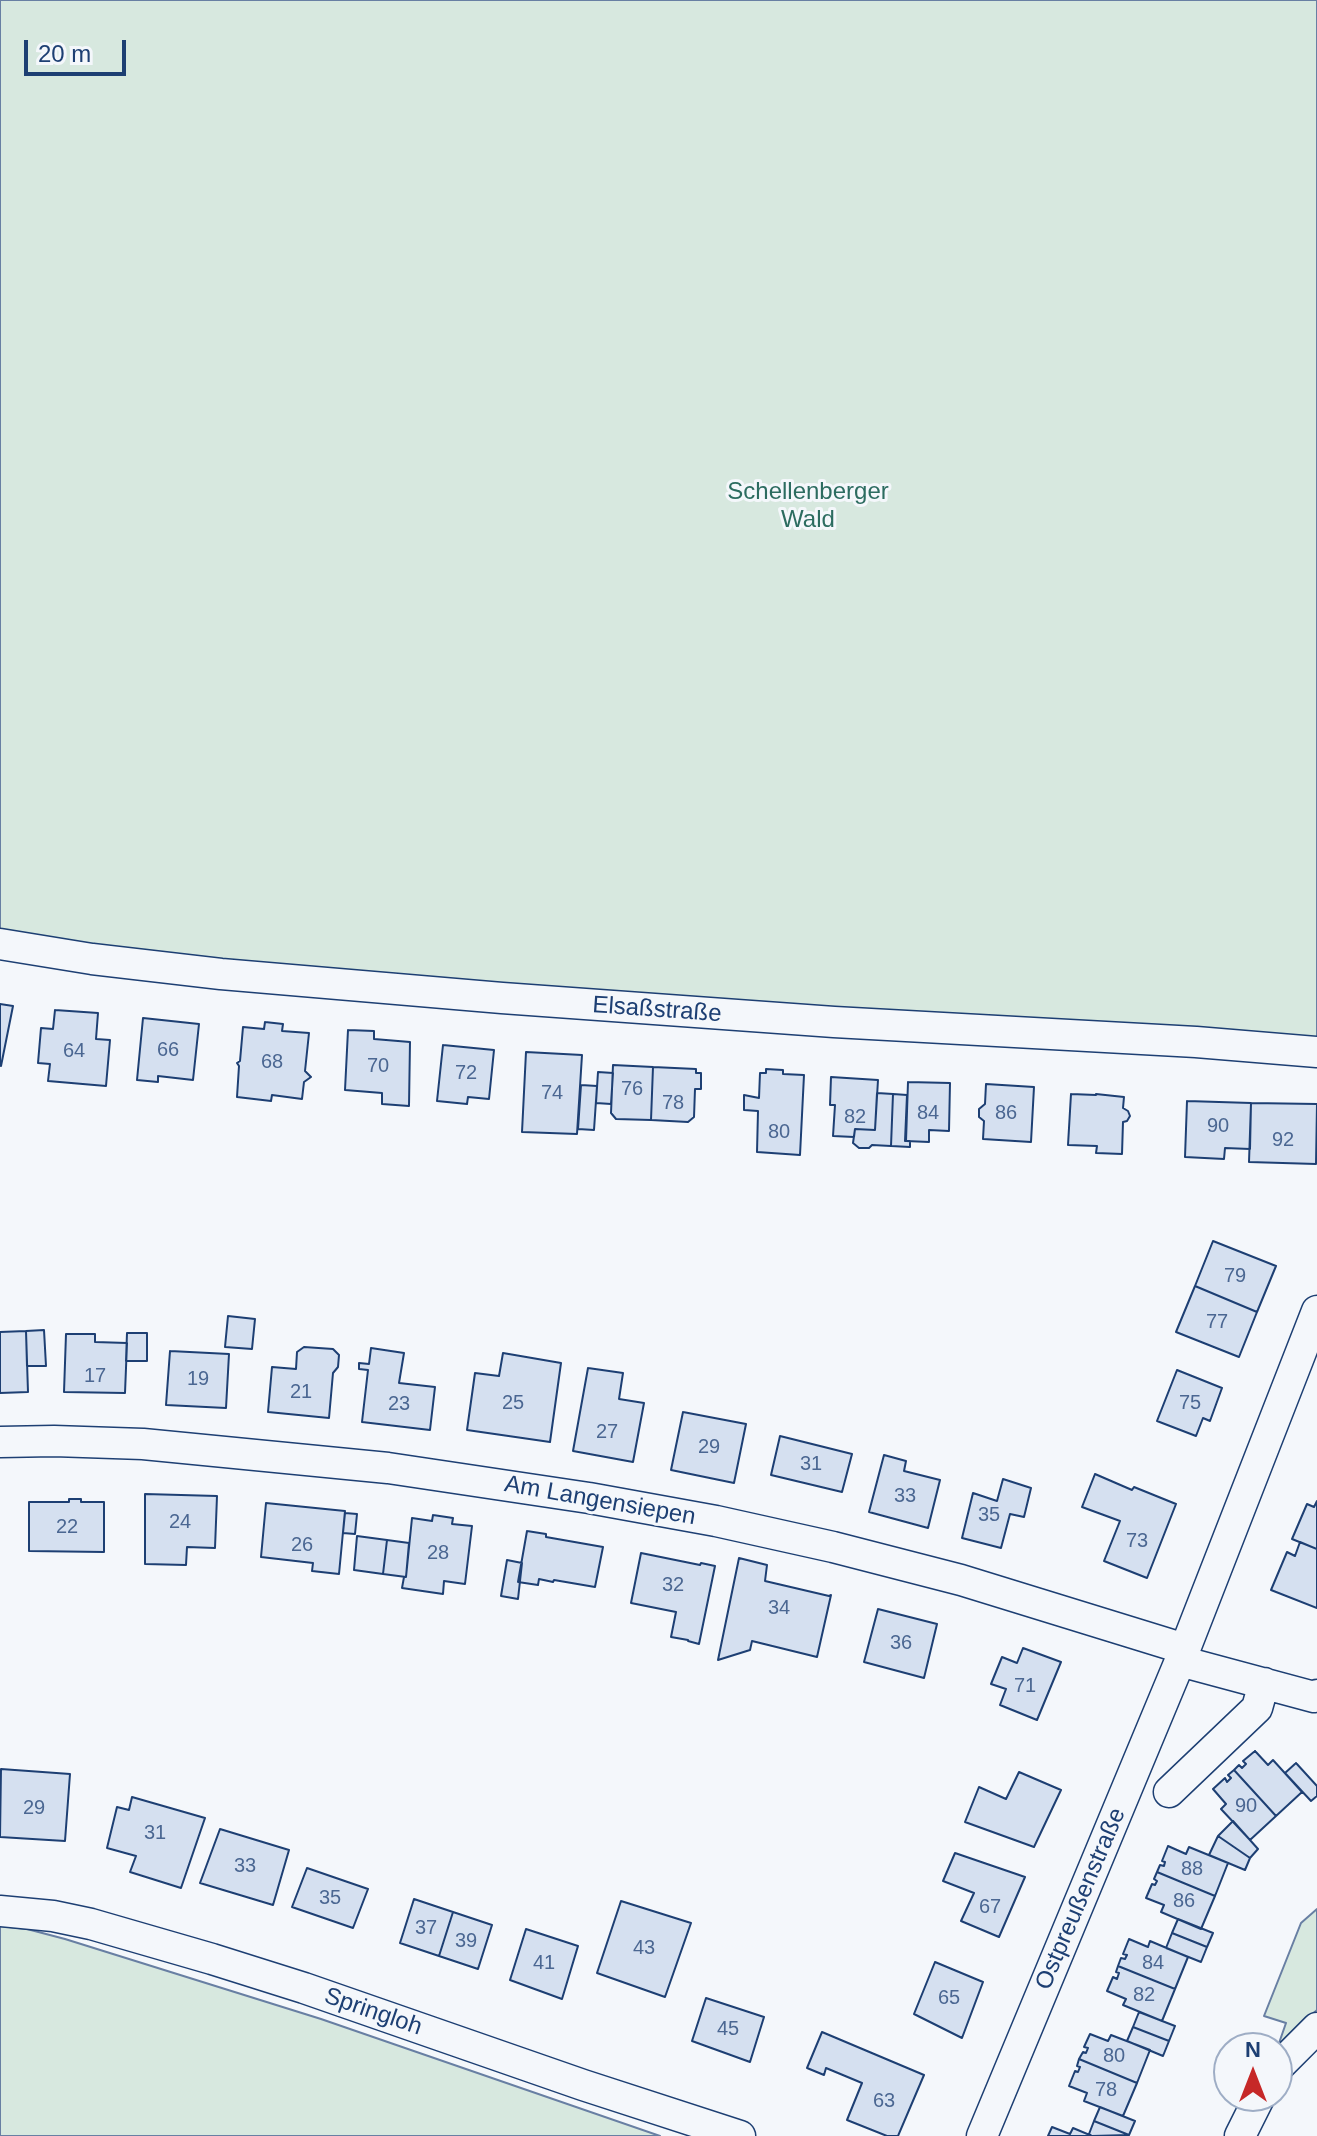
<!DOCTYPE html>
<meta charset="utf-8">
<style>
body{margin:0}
#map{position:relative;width:1317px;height:2136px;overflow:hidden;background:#f4f7fb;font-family:Arial,sans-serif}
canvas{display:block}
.north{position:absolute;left:1213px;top:2032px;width:80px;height:80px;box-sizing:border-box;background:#f4f7fb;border:2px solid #9eadc5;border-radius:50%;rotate:0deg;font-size:22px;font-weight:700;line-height:32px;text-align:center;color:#1d3f73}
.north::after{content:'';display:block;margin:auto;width:28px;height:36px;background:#c62828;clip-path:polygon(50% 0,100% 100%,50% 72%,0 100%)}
.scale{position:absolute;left:24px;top:40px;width:102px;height:36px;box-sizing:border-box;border:4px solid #1d3f73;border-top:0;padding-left:10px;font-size:24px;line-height:28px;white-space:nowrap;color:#1d3f73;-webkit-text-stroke:6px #f4f7fb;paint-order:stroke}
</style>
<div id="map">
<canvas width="1317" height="2136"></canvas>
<div class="north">N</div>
<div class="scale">20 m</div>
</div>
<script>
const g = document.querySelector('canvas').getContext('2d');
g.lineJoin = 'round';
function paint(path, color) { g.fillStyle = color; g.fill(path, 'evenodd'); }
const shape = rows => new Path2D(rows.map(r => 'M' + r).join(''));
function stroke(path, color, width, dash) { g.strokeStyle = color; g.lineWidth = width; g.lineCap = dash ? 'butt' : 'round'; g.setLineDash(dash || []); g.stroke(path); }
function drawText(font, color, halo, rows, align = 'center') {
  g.font = font + ' Arial,sans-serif'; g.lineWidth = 6; g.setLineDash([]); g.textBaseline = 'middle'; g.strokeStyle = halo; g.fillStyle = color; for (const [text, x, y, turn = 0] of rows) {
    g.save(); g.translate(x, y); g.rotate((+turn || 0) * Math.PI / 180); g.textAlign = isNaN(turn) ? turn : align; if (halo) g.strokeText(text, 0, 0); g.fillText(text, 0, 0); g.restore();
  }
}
const green = shape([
 [0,0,1317,0,1317,1043,677,1005,0,937,0,0],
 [1317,1909,1317,2010,1278,2046,1286,2023,1264,2016,1301,1923,1317,1909],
 [0,1926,27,1929,65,1939,321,2019,660,2136,0,2136,0,1926]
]);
const building = shape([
 [0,1004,13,1006,1,1066,0,1065,0,1004],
 [55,1010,98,1013,96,1039,110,1040,106,1086,48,1081,50,1064,38,1063,41,1028,53,1029,55,1010],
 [143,1018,199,1024,193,1080,158,1076,158,1082,137,1080,143,1018],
 [265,1022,283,1024,282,1031,309,1033,305,1071,311,1077,304,1082,302,1099,272,1095,271,1101,237,1097,239,1066,237,1063,240,1061,243,1027,264,1029,265,1022],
 [348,1030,374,1031,374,1039,410,1042,409,1106,382,1104,382,1093,345,1090,348,1030],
 [443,1045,494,1050,489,1099,468,1097,467,1104,437,1101,443,1045],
 [526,1052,582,1055,577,1134,522,1132,526,1052],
 [613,1065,653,1067,651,1120,616,1119,611,1113,613,1065],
 [653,1067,696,1069,696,1073,701,1073,701,1089,695,1089,694,1117,688,1122,651,1120,653,1067],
 [766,1069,783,1070,783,1074,804,1075,800,1155,757,1152,758,1111,744,1110,744,1095,759,1098,760,1073,766,1073,766,1069],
 [598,1072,613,1073,611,1104,596,1103,598,1072],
 [831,1077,878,1080,875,1130,855,1129,854,1137,833,1136,835,1105,830,1105,831,1077],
 [908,1082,950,1083,949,1131,929,1130,929,1142,906,1141,908,1082],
 [986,1084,1034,1087,1031,1142,983,1139,984,1121,979,1117,979,1109,985,1104,986,1084],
 [581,1085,597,1086,594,1130,578,1129,581,1085],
 [877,1093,893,1094,891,1146,872,1145,869,1148,859,1148,853,1143,855,1129,875,1130,877,1093],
 [893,1094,907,1095,905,1141,910,1141,910,1147,891,1146,893,1094],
 [1071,1094,1096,1095,1096,1094,1124,1097,1123,1108,1128,1111,1130,1116,1127,1121,1123,1122,1122,1154,1096,1153,1097,1146,1068,1145,1071,1094],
 [1187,1101,1251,1103,1250,1149,1225,1148,1224,1159,1185,1157,1187,1101],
 [1251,1103,1317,1104,1316,1164,1249,1162,1251,1103],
 [1213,1241,1276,1266,1257,1312,1195,1286,1213,1241],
 [1195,1286,1257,1312,1239,1357,1176,1332,1195,1286],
 [228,1316,255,1319,252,1349,225,1347,228,1316],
 [44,1330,46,1366,27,1366,26,1331,44,1330],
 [26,1331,28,1392,0,1393,0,1332,26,1331],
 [127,1333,147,1333,147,1361,126,1361,127,1333],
 [66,1334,95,1334,95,1342,127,1343,125,1393,64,1392,66,1334],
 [304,1347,333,1349,339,1355,338,1367,333,1373,329,1418,268,1412,272,1367,296,1369,297,1352,304,1347],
 [371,1348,404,1353,399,1383,435,1387,430,1430,362,1422,368,1370,359,1369,359,1363,369,1364,371,1348],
 [170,1351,229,1354,226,1408,166,1405,170,1351],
 [503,1353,561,1363,550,1442,467,1430,475,1373,499,1376,503,1353],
 [588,1368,623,1373,619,1399,644,1403,633,1462,573,1451,588,1368],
 [1177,1370,1222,1388,1210,1421,1203,1418,1196,1436,1157,1421,1177,1370],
 [683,1412,746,1424,734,1483,671,1470,683,1412],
 [780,1436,852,1454,842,1492,771,1475,780,1436],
 [884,1455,906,1461,904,1471,940,1480,928,1528,869,1512,884,1455],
 [1095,1474,1132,1490,1134,1487,1176,1504,1147,1578,1104,1561,1120,1521,1082,1507,1095,1474],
 [1003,1479,1031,1488,1024,1517,1010,1514,1001,1548,962,1538,973,1493,997,1501,1003,1479],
 [145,1494,217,1496,215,1548,187,1547,186,1565,145,1564,145,1494],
 [69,1499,81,1499,81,1502,104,1502,104,1552,29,1551,29,1502,69,1502,69,1499],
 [1317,1501,1317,1549,1292,1539,1307,1504,1314,1507,1317,1501],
 [266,1503,345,1511,339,1574,312,1571,313,1563,261,1557,266,1503],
 [345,1513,357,1514,355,1534,343,1533,345,1513],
 [433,1515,453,1518,452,1524,472,1526,465,1584,444,1581,443,1594,402,1588,404,1577,406,1577,412,1518,432,1521,433,1515],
 [527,1531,546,1534,546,1537,603,1547,595,1587,554,1580,553,1582,539,1579,538,1585,518,1582,527,1531],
 [357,1536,387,1540,383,1574,354,1570,357,1536],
 [387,1540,409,1543,406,1577,383,1574,387,1540],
 [1300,1542,1317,1549,1317,1608,1271,1590,1287,1552,1295,1556,1300,1542],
 [641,1553,700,1565,701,1563,715,1566,699,1644,688,1641,688,1640,671,1637,676,1612,631,1603,641,1553],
 [739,1558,767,1565,765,1581,829,1596,831,1595,817,1657,752,1641,750,1650,718,1660,739,1558],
 [507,1560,522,1563,518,1599,501,1596,507,1560],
 [878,1609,937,1624,924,1678,864,1662,878,1609],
 [1023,1648,1061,1662,1037,1720,1000,1705,1006,1689,991,1684,1002,1657,1017,1663,1023,1648],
 [1255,1751,1268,1765,1273,1760,1302,1792,1276,1816,1234,1770,1239,1765,1242,1768,1246,1764,1243,1761,1255,1751],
 [1296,1763,1317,1786,1317,1796,1311,1801,1285,1773,1296,1763],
 [1,1769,70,1774,65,1841,0,1837,1,1769],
 [1234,1770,1276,1816,1250,1840,1221,1809,1226,1804,1213,1789,1225,1778,1227,1782,1231,1778,1228,1775,1234,1770],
 [1019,1772,1061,1790,1034,1847,965,1822,979,1787,1006,1799,1019,1772],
 [132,1797,205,1818,181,1888,130,1872,136,1856,107,1848,117,1807,129,1810,132,1797],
 [1233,1821,1258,1849,1250,1858,1218,1836,1233,1821],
 [220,1829,289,1850,273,1905,200,1883,220,1829],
 [1218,1836,1250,1858,1245,1870,1209,1855,1218,1836],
 [1168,1846,1186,1854,1189,1847,1228,1863,1215,1896,1157,1872,1160,1865,1164,1866,1165,1862,1162,1861,1168,1846],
 [955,1853,1025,1877,999,1937,961,1921,974,1893,943,1881,955,1853],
 [307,1868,368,1889,353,1928,292,1907,307,1868],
 [1157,1872,1215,1896,1201,1929,1161,1912,1164,1905,1146,1898,1152,1884,1155,1885,1157,1881,1154,1879,1157,1872],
 [414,1899,453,1912,439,1956,400,1943,414,1899],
 [621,1901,691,1923,665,1997,597,1973,621,1901],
 [453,1912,492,1925,478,1969,439,1956,453,1912],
 [1178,1919,1213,1933,1207,1947,1172,1933,1178,1919],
 [526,1929,578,1946,562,1999,510,1980,526,1929],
 [1172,1933,1207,1947,1201,1962,1166,1948,1172,1933],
 [1129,1939,1148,1947,1150,1941,1188,1957,1175,1989,1118,1966,1121,1958,1125,1959,1127,1955,1123,1954,1129,1939],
 [935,1962,983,1982,962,2038,914,2014,935,1962],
 [1118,1966,1175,1989,1162,2021,1123,2005,1126,1999,1107,1991,1113,1977,1117,1979,1119,1973,1116,1972,1118,1966],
 [706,1998,764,2017,750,2062,692,2041,706,1998],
 [1139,2012,1175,2026,1169,2041,1133,2027,1139,2012],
 [1133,2027,1169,2041,1163,2056,1127,2041,1133,2027],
 [822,2032,924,2075,898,2136,887,2136,847,2120,862,2083,826,2068,824,2075,807,2068,822,2032],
 [1090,2034,1108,2041,1111,2035,1150,2050,1137,2083,1079,2059,1083,2052,1086,2053,1088,2048,1084,2047,1090,2034],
 [1079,2059,1137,2083,1123,2116,1084,2101,1087,2093,1069,2086,1075,2071,1078,2072,1080,2067,1077,2066,1079,2059],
 [1100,2107,1135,2121,1129,2135,1094,2121,1100,2107],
 [1094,2121,1129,2135,1092,2136,1089,2134,1094,2121],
 [1052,2127,1070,2134,1073,2128,1092,2136,1048,2136,1052,2127]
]);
const street = shape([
 [0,944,92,959,221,974,502,998,834,1022,1196,1042,1317,1052],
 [0,1442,54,1441,143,1444,388,1468,589,1498,716,1521,833,1547,961,1580,1185,1649],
 [1180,1661,1314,1697,1317,1695],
 [1169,1792,1257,1708,1264,1683],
 [0,1911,53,1916,91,1924,212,1959,304,1988,583,2085,740,2136],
 [1277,2068,1317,2028],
 [982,2136,1185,1649,1317,1311],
 [1240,2136,1260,2096]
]);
const numberNames = [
 ["66",168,1050],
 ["64",74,1051],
 ["68",272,1062],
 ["70",378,1066],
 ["72",466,1073],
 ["76",632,1089],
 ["74",552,1093],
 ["78",673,1103],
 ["84",928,1113],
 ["86",1006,1113],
 ["82",855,1117],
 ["90",1218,1126],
 ["80",779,1132],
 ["92",1283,1140],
 ["79",1235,1276],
 ["77",1217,1322],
 ["17",95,1376],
 ["19",198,1379],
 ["21",301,1392],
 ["25",513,1403],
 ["75",1190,1403],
 ["23",399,1404],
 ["27",607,1432],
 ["29",709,1447],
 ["31",811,1464],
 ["33",905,1496],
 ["35",989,1515],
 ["24",180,1522],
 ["22",67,1527],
 ["73",1137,1541],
 ["26",302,1545],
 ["28",438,1553],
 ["32",673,1585],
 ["34",779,1608],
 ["36",901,1643],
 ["71",1025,1686],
 ["90",1246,1806],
 ["29",34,1808],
 ["31",155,1833],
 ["33",245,1866],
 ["88",1192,1869],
 ["35",330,1898],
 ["86",1184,1901],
 ["67",990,1907],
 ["37",426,1928],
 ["39",466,1941],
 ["43",644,1948],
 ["41",544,1963],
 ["84",1153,1963],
 ["82",1144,1995],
 ["65",949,1998],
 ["45",728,2029],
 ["80",1114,2056],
 ["78",1106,2090],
 ["63",884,2101]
];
const parkNames = [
 ["Schellenberger",808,492],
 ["Wald",808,520]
];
const streetNames = [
 ["Elsaßstraße",657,1010,4],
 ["Am Langensiepen",600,1501,10],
 ["Ostpreußenstraße",1081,1899,-67],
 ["Springloh",373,2012,19]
];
paint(green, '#d7e8df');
stroke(green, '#687fa3', 2);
paint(building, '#d5e0f0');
stroke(building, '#1d3f73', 2);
stroke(street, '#1d3f73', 33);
stroke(street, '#f4f7fb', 30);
drawText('20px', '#4b6792', null, numberNames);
drawText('24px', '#2c6c60', '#f4f7fb', parkNames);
drawText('24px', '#1d3f73', '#f4f7fb', streetNames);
</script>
